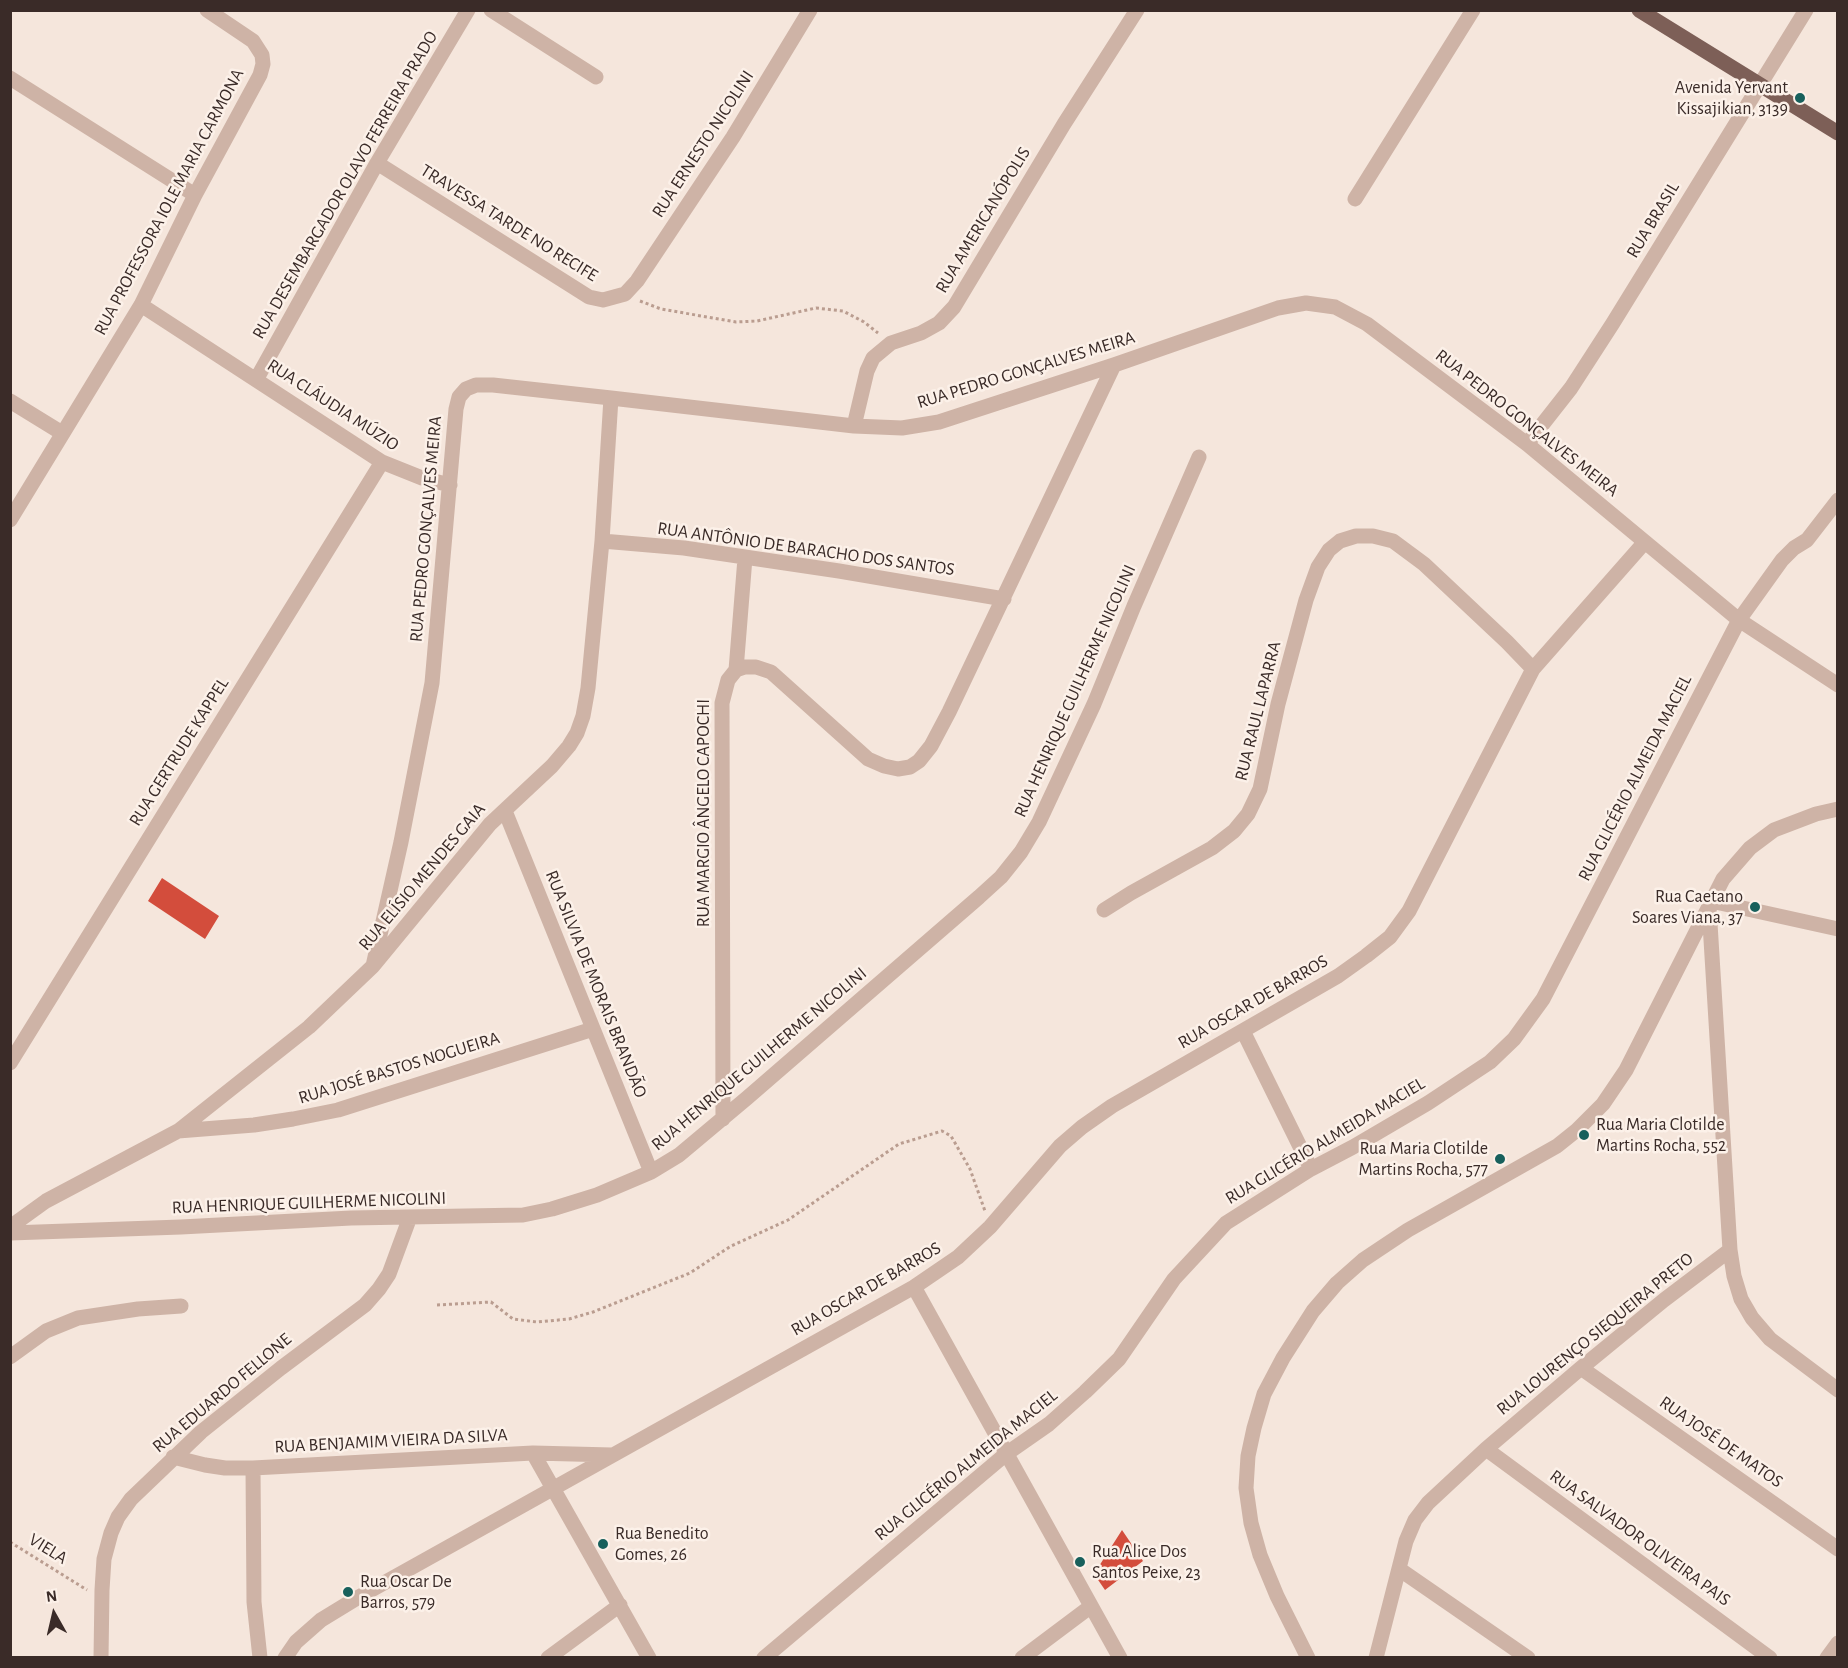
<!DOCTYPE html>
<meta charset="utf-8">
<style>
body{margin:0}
#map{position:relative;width:1848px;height:1668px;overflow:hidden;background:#f5e6dc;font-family:"Alegreya Sans",sans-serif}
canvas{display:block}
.frame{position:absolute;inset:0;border:12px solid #3a2b28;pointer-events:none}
.north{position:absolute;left:24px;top:1584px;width:60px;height:60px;-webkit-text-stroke:4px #fcf1e9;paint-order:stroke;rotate:352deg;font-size:16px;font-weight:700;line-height:24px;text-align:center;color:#3a2b28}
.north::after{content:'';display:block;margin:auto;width:21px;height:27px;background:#3a2b28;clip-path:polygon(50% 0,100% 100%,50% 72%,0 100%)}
</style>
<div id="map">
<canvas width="1848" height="1668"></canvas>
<div class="frame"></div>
<div class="north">N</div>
</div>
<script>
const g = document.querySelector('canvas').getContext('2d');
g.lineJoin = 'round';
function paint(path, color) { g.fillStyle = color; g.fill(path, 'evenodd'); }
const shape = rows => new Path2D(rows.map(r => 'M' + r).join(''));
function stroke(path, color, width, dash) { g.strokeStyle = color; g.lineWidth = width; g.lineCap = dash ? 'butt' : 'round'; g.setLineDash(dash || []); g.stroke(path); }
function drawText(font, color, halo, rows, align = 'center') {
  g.font = font + ' "Alegreya Sans",sans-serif'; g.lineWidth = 5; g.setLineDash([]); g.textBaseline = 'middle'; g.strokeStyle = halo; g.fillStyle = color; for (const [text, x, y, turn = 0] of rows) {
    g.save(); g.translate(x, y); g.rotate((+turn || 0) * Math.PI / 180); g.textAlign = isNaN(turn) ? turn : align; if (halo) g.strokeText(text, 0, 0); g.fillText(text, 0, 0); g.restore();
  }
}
const building = shape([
 [162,878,219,916,205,939,148,901],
 [1122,1530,1143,1561,1105,1590,1094,1574]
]);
const path = shape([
 [640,301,661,309,736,322,757,321,816,308,843,311,864,322,878,333],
 [437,1305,491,1302,513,1319,537,1322,569,1319,593,1312,690,1273,731,1246,788,1220,899,1144,942,1131,951,1136,970,1169,985,1211],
 [10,1542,87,1590]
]);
const minor = shape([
 [491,10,596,77],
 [10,78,195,195],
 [377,163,589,297,603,300,625,294,637,281,733,137,810,10],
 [1355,199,1473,10],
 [141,305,382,462,422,478,450,485],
 [256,380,377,163,468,10],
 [10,401,62,433],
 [854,426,867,371,873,358,891,343,921,333,939,323,954,307,1064,124,1137,10],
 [1527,444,1571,388,1613,323,1806,10],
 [10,520,141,305,195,195,260,75,263,64,262,55,253,41,207,10],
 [602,541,684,548,839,571,1004,599],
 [1533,669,1644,543],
 [736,670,745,558],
 [505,811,651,1172],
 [1711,901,1838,929],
 [1709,907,1730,1250,1734,1276,1741,1299,1752,1318,1770,1339,1838,1390],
 [373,966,401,842,432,683,456,409,459,397,466,389,476,385,493,385,611,398,854,426,902,428,939,422,1114,365,1278,308,1306,303,1335,307,1367,324,1527,444,1739,620,1838,685],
 [1243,1031,1311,1169],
 [10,1063,382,462],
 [723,1119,722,703,728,680,736,670,745,667,756,667,771,672,868,759,884,766,898,769,910,767,919,761,931,746,949,712,1114,365],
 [178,1131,254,1125,293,1119,338,1110,593,1029],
 [10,1227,46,1201,178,1131,309,1027,373,966,490,824,552,766,569,746,577,733,583,716,588,688,602,541,611,398],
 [10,1233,181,1227,351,1218,523,1215,552,1209,597,1195,651,1172,679,1155,747,1098,979,897,1001,877,1021,852,1039,822,1094,704,1134,606,1199,457],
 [914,1287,1120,1658],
 [10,1357,46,1331,78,1318,138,1309,181,1306],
 [1581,1368,1838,1549],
 [1486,1449,1770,1658],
 [533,1453,649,1658],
 [173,1457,205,1465,225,1468,253,1468,533,1453,612,1455],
 [253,1468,254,1602,260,1658],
 [1399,1569,1528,1658],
 [101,1658,102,1590,104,1559,111,1533,118,1517,131,1499,201,1432,281,1368,365,1305,379,1289,389,1274,410,1217],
 [285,1658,296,1642,321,1620,357,1598,914,1287,958,1257,990,1227,1060,1146,1082,1127,1112,1106,1338,976,1366,956,1390,937,1409,911,1533,669,1507,642,1424,564,1393,541,1373,536,1356,536,1340,541,1329,550,1318,567,1306,600,1278,704,1260,789,1248,814,1234,831,1212,848,1131,893,1104,910],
 [548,1658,620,1605],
 [764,1658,1006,1454,1049,1424,1085,1392,1119,1359,1174,1279,1226,1223,1311,1169,1353,1147,1428,1103,1490,1062,1514,1039,1543,999,1739,620,1782,560,1794,548,1807,540,1838,500],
 [1022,1658,1090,1607],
 [1308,1658,1277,1596,1260,1555,1251,1523,1246,1488,1248,1456,1254,1428,1264,1394,1283,1358,1313,1311,1337,1283,1363,1260,1408,1230,1557,1146,1577,1130,1603,1104,1626,1070,1723,879,1750,848,1774,830,1816,814,1838,809],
 [1376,1658,1406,1541,1415,1520,1428,1503,1486,1449,1581,1368,1664,1300,1730,1250],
 [1827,1658,1838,1643]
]);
const major = shape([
 [1639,10,1838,133]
]);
const markers = [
 [1800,98,6,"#18605c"],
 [1755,907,6,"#18605c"],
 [1584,1135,6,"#18605c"],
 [1500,1159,6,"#18605c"],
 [603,1544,6,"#18605c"],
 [1080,1562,6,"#18605c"],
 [348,1592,6,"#18605c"]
];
const poiNames = [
 ["Avenida Yervant",1788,88,"right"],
 ["Kissajikian, 3139",1788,109,"right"],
 ["Rua Caetano",1743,897,"right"],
 ["Soares Viana, 37",1743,918,"right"],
 ["Rua Maria Clotilde",1596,1125],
 ["Martins Rocha, 552",1596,1146],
 ["Rua Maria Clotilde",1488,1149,"right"],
 ["Martins Rocha, 577",1488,1170,"right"],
 ["Rua Benedito",615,1534],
 ["Gomes, 26",615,1555],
 ["Rua Alice Dos",1092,1552],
 ["Santos Peixe, 23",1092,1573],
 ["Rua Oscar De",360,1582],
 ["Barros, 579",360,1603]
];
const streetNames = [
 ["RUA ERNESTO NICOLINI",703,144,-57],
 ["RUA DESEMBARGADOR OLAVO FERREIRA PRADO",345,185,-60],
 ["RUA PROFESSORA IOLE MARIA CARMONA",169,202,-62],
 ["RUA AMERICANÓPOLIS",983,220,-59],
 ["RUA BRASIL",1653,220,-59],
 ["TRAVESSA TARDE NO RECIFE",509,223,32],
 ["RUA PEDRO GONÇALVES MEIRA",1026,370,-17],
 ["RUA CLÁUDIA MÚZIO",333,405,33],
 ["RUA PEDRO GONÇALVES MEIRA",1527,423,38],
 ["RUA PEDRO GONÇALVES MEIRA",426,529,-85],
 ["RUA ANTÔNIO DE BARACHO DOS SANTOS",806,549,8],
 ["RUA HENRIQUE GUILHERME NICOLINI",1075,691,-66],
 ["RUA RAUL LAPARRA",1258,711,-76],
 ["RUA GERTRUDE KAPPEL",179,752,-58],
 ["RUA GLICÉRIO ALMEIDA MACIEL",1635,778,-63],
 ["RUA MARGIO ÂNGELO CAPOCHI",704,813,-90],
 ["RUA ELÍSIO MENDES GAIA",422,877,-50],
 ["RUA SILVIA DE MORAIS BRANDÃO",596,984,68],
 ["RUA OSCAR DE BARROS",1253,1002,-30],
 ["RUA HENRIQUE GUILHERME NICOLINI",759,1059,-40],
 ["RUA JOSÉ BASTOS NOGUEIRA",399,1068,-17],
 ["RUA GLICÉRIO ALMEIDA MACIEL",1325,1141,-31],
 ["RUA HENRIQUE GUILHERME NICOLINI",309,1203,-2],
 ["RUA OSCAR DE BARROS",866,1289,-30],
 ["RUA LOURENÇO SIEQUEIRA PRETO",1595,1334,-39],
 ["RUA EDUARDO FELLONE",222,1393,-40],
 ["RUA BENJAMIM VIEIRA DA SILVA",391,1441,-3],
 ["RUA JOSÉ DE MATOS",1721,1442,35],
 ["RUA GLICÉRIO ALMEIDA MACIEL",966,1465,-39],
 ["RUA SALVADOR OLIVEIRA PAIS",1640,1538,36],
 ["VIELA",48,1549,32]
];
paint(building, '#d34d3c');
stroke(path, '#ba9d90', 3, [3, 3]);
stroke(minor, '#ceb3a6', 15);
stroke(major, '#7d5f57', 15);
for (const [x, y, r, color] of markers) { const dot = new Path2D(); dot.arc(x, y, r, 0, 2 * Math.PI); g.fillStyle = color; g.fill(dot); stroke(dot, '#fcf1e9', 2); }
drawText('18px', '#3a2b28', '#fcf1e9', poiNames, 'left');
drawText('18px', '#3a2b28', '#fcf1e9', streetNames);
</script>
